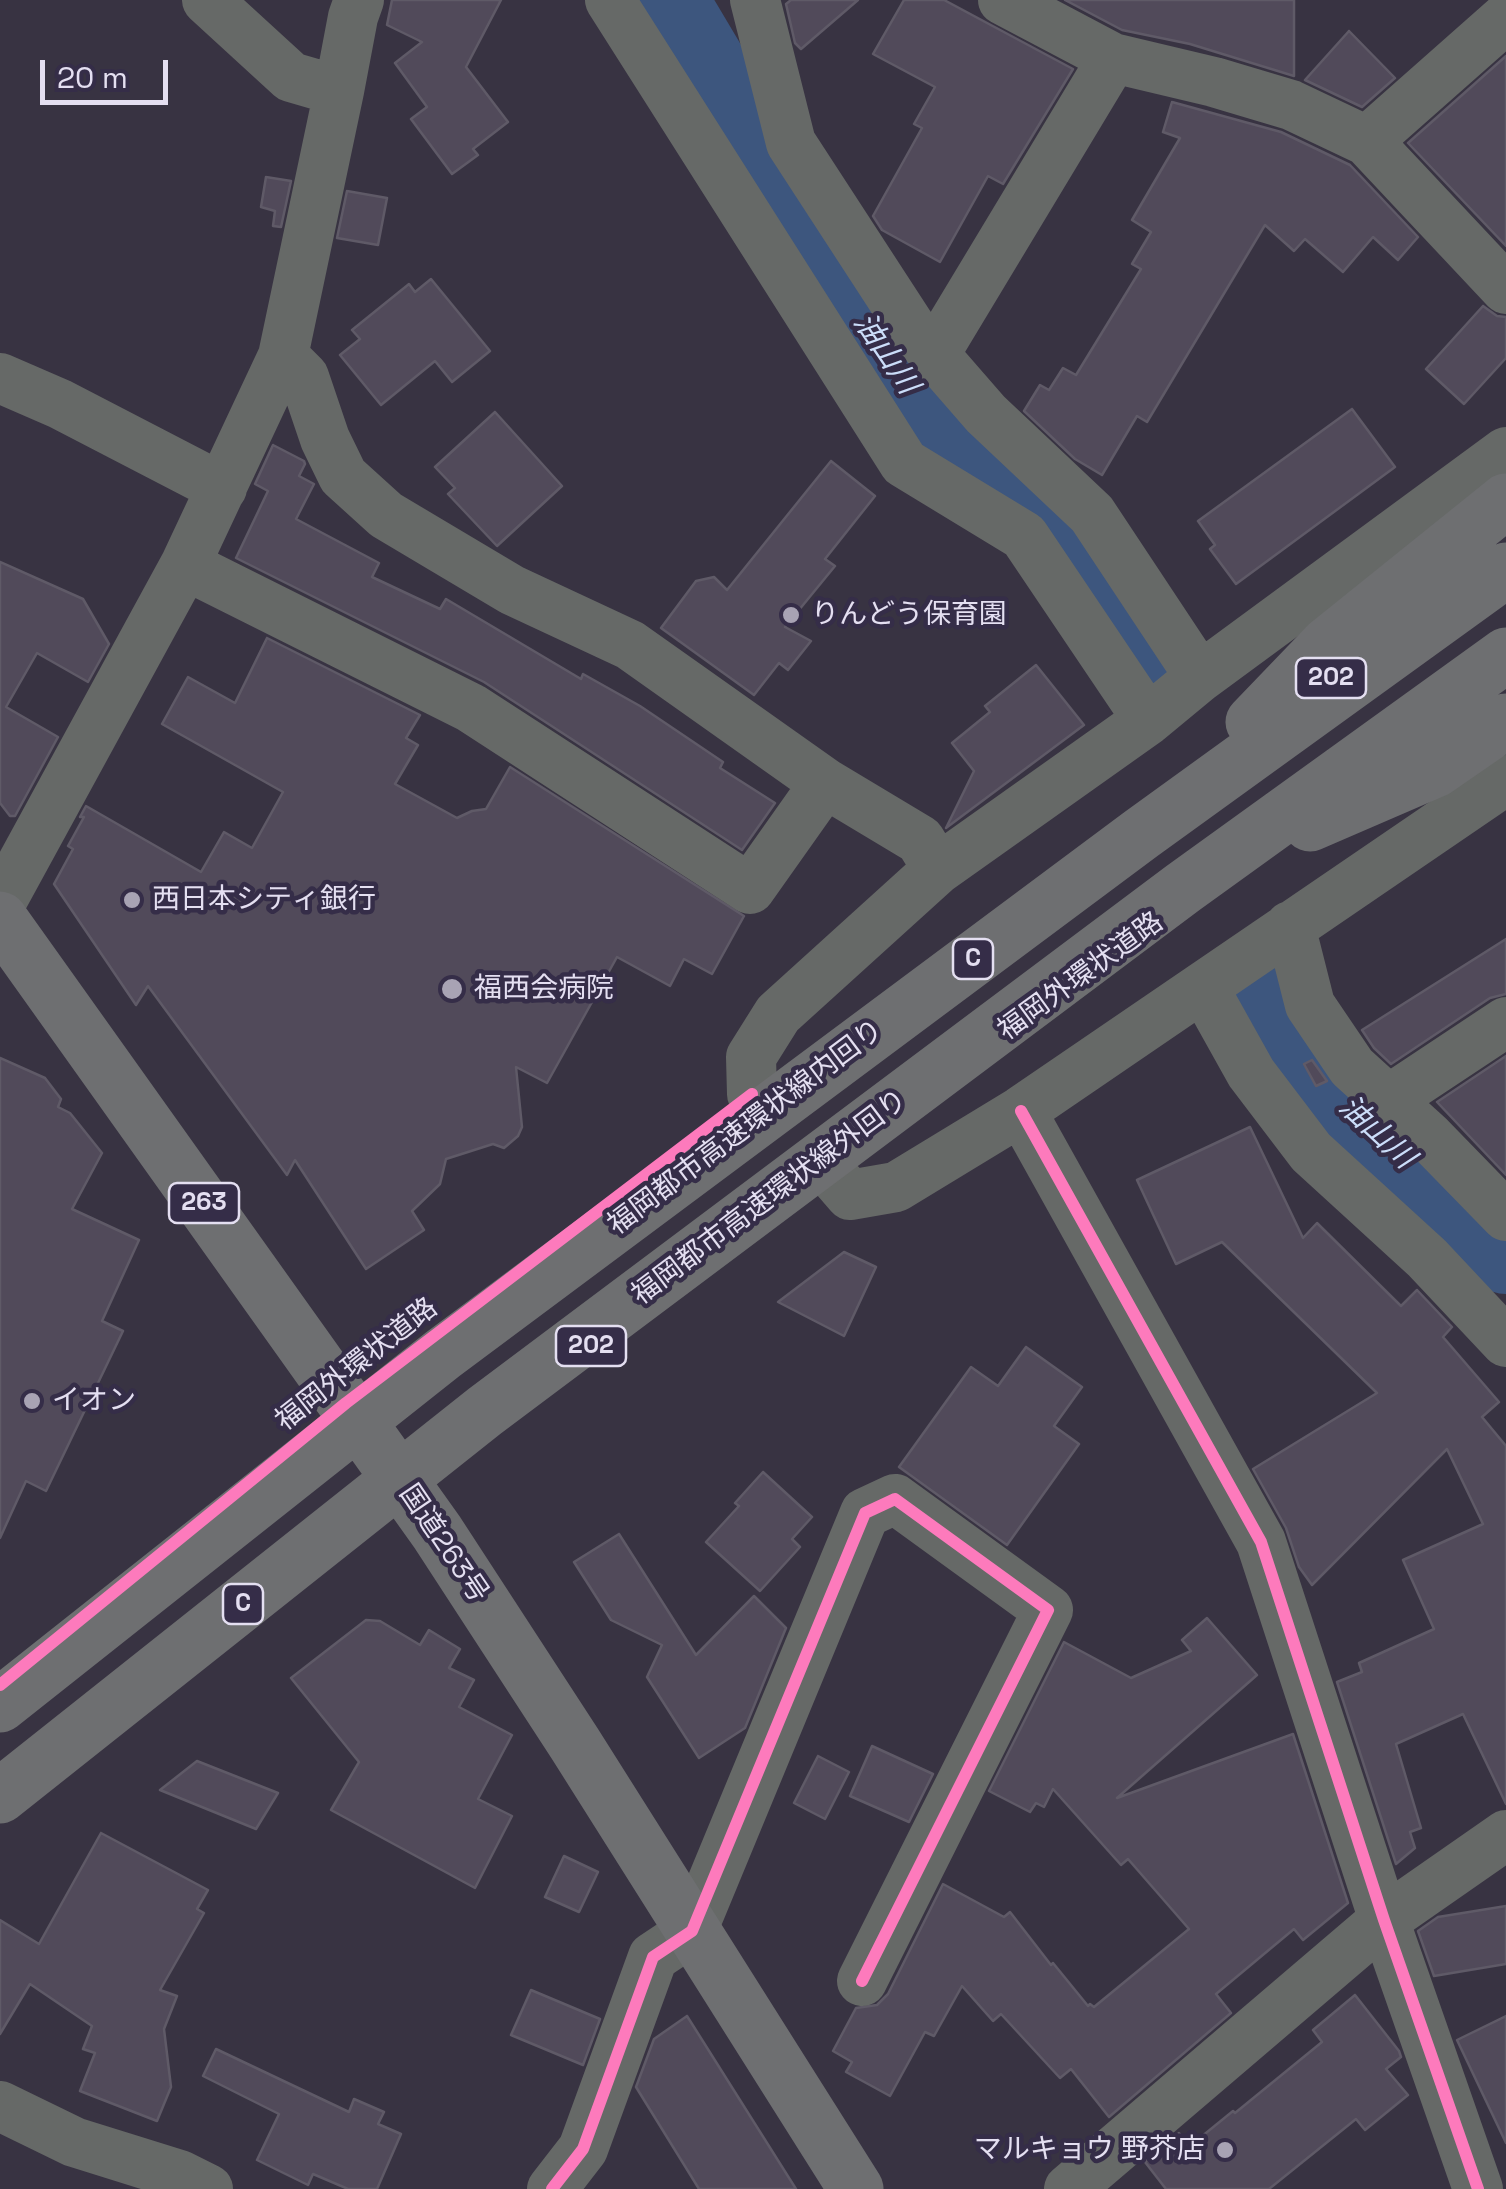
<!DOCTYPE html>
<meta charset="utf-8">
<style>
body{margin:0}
#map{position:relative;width:1506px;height:2189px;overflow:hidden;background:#383342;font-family:"Space Grotesk",sans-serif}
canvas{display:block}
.scale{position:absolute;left:40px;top:60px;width:128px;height:45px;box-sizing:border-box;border:5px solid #e4dff1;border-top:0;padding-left:12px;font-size:30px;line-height:35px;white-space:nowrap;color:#e4dff1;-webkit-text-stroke:8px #352d48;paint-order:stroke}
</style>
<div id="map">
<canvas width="1506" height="2189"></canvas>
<div class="scale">20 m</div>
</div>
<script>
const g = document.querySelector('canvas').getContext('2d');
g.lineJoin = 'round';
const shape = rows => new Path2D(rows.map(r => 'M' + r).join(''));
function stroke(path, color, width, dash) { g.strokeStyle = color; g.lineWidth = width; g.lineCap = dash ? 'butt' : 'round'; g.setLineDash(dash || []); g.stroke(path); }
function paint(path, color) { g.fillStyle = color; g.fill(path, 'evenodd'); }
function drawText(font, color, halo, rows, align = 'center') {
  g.font = font + ' "Space Grotesk","Noto Sans JP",sans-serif'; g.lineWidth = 9; g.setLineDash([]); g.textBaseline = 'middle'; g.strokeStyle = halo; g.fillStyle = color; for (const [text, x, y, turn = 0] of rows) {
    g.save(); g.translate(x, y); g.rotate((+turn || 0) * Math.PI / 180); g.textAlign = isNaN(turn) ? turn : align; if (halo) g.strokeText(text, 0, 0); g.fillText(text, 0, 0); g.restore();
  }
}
const river = shape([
 [669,0,870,338,931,421,1038,498,1148,667],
 [1269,995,1288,1050,1335,1099,1506,1255]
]);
const building = shape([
 [392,0,501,0,466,67,508,122,473,149,478,155,452,174,411,119,427,107,395,63,422,42,387,25,392,0],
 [791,0,858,0,801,49,795,43,786,4,791,0],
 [904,0,944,0,1073,69,1003,184,988,176,940,262,882,230,873,216,922,128,914,124,935,87,873,54,904,0],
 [1065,0,1294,0,1294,76,1190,44,1122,30,1065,0],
 [1349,31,1395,78,1362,107,1305,80,1349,31],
 [1506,56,1506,246,1408,143,1506,56],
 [1172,102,1281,132,1350,165,1418,237,1398,260,1373,237,1343,272,1305,239,1294,251,1265,225,1147,422,1137,416,1102,475,1075,459,1024,411,1040,385,1049,390,1063,368,1076,375,1141,269,1132,264,1151,232,1132,220,1180,138,1163,132,1172,102],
 [266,177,291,181,281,227,273,226,275,211,261,207,266,177],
 [347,191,387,198,378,245,337,238,347,191],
 [431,279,490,351,452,382,435,361,381,405,340,355,360,339,352,330,409,284,415,292,431,279],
 [1483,306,1497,316,1506,317,1506,358,1464,404,1426,369,1483,306],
 [1352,409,1395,467,1236,584,1210,549,1215,545,1198,521,1352,409],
 [495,412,562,486,497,546,448,494,455,488,435,467,495,412],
 [273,445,304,461,305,464,299,476,314,484,296,519,379,563,372,577,440,609,446,599,581,679,583,674,640,706,723,762,720,768,775,803,742,850,484,682,236,558,268,491,255,484,273,445],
 [831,461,875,496,825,559,835,566,785,627,811,641,788,670,779,663,754,695,661,628,696,581,714,577,727,590,831,461],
 [0,562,83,599,109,644,88,682,37,653,6,707,58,737,15,816,10,816,0,803,0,562],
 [267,638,420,715,406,738,418,745,395,784,457,818,472,811,486,809,510,767,744,916,712,974,684,959,670,986,617,957,547,1083,516,1067,522,1127,518,1136,504,1148,493,1144,446,1159,440,1184,412,1211,424,1230,366,1269,295,1160,287,1175,148,986,136,1005,54,884,73,849,68,846,84,817,80,817,86,806,201,872,224,832,252,848,283,792,162,724,188,677,235,703,267,638],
 [1036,665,1084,725,946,828,974,771,952,743,990,712,985,706,1036,665],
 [1506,939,1506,994,1490,998,1391,1064,1374,1048,1362,1030,1506,939],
 [1506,1056,1506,1175,1437,1102,1506,1056],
 [0,1058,45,1078,61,1099,58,1107,70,1113,102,1153,72,1209,139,1240,102,1321,123,1331,46,1491,26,1481,0,1538,0,1058],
 [1312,1060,1327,1081,1316,1086,1304,1064,1312,1060],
 [1250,1127,1303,1238,1317,1223,1401,1306,1417,1290,1452,1327,1443,1337,1499,1402,1482,1417,1506,1446,1506,1804,1463,1714,1396,1744,1421,1828,1410,1832,1415,1848,1396,1864,1337,1682,1362,1672,1359,1663,1434,1629,1403,1560,1483,1524,1447,1449,1312,1585,1299,1567,1286,1528,1253,1469,1377,1393,1222,1242,1176,1264,1137,1180,1250,1127],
 [844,1252,876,1267,844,1336,778,1302,844,1252],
 [1026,1347,1082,1387,1054,1426,1079,1444,1007,1545,899,1467,971,1367,998,1386,1026,1347],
 [763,1472,812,1517,792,1539,800,1547,760,1591,706,1542,739,1506,735,1503,763,1472],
 [619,1534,696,1655,754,1596,786,1628,745,1728,699,1758,647,1677,662,1645,611,1620,574,1562,619,1534],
 [1207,1618,1257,1675,1117,1798,1293,1734,1348,1903,1303,1940,1294,1929,1216,1994,1231,2013,1109,2117,1071,2069,1060,2078,1001,2014,993,2021,962,1986,934,2036,925,2032,890,2096,846,2072,852,2062,833,2051,856,2008,877,2005,888,1994,943,1884,1004,1917,1010,1912,1051,1965,1053,1963,1088,2006,1090,2004,1094,2007,1189,1929,1128,1859,1121,1865,1053,1789,1044,1807,1036,1803,1030,1812,989,1791,1064,1642,1131,1678,1191,1651,1182,1640,1207,1618],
 [366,1620,380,1621,420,1645,429,1630,460,1649,449,1668,474,1680,459,1707,512,1735,478,1799,512,1816,475,1888,331,1810,359,1762,291,1678,366,1620],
 [872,1746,933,1774,909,1822,850,1796,872,1746],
 [818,1756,849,1772,825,1819,794,1803,818,1756],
 [197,1761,278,1793,256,1829,160,1790,197,1761],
 [101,1833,208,1890,197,1909,204,1913,160,1990,177,1996,164,2029,171,2087,157,2121,80,2091,95,2053,83,2049,92,2026,30,1984,0,2034,0,1920,39,1944,101,1833],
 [564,1856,598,1872,579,1912,545,1897,564,1856],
 [1506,1906,1506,1964,1434,1976,1418,1931,1438,1917,1506,1906],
 [531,1990,600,2019,583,2065,511,2035,531,1990],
 [1355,1995,1399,2051,1401,2057,1386,2069,1408,2095,1365,2130,1356,2119,1269,2189,1166,2189,1145,2162,1179,2133,1190,2146,1233,2111,1235,2113,1322,2042,1313,2030,1355,1995],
 [687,2016,796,2189,699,2189,636,2087,654,2039,687,2016],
 [1506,2016,1506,2143,1457,2040,1506,2016],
 [216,2049,349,2112,354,2099,384,2112,378,2124,401,2134,377,2189,348,2189,313,2174,308,2185,257,2160,279,2114,203,2076,216,2049]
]);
const street = shape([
 [207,0,291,77,339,91,353,17,359,0],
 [610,0,904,463,1024,536,1148,720],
 [755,0,791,143,912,329,986,414,1092,514,1200,677],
 [1003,0,1113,58,1214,82,1291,105,1367,141,1506,289],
 [1367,141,1506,18],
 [934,355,1113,58],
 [283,356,304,377,325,439,343,476,386,515,512,590,630,645,825,783,920,840,938,869],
 [0,378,60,404,222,488],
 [185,565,471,708,750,889,825,783],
 [0,904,185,565,283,356,339,91],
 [1290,926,1310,1005,1352,1067,1428,1136,1506,1216],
 [1203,987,1251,1073,1311,1152,1427,1258,1506,1342],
 [752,1094,751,1057,778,1014,938,869,1148,720,1200,677,1506,452],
 [1387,1101,1506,1022],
 [1021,1111,1261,1542,1384,1920,1478,2189],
 [824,1165,850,1195,896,1187,1021,1111,1506,780],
 [0,2106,74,2142,180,2175,208,2189],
 [552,2189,583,2149,653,1957,692,1931,865,1513,895,1499,1048,1610,862,1981],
 [1069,2189,1384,1920,1506,1835]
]);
const highway = shape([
 [1253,722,1327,645,1506,501],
 [1310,824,1435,770,1506,721],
 [0,919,437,1532,575,1744,856,2189],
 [0,1705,443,1354,1141,834,1506,570],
 [0,1796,485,1411,1183,888,1506,655]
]);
const cycleway = shape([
 [1021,1111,1261,1542,1384,1920,1478,2189],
 [0,1685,346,1403,752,1094],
 [552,2189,583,2149,653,1957,692,1931,865,1513,895,1499,1048,1610,862,1981]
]);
const markers = [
 [791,615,10,"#a8a3b4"],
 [132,900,10,"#a8a3b4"],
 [452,989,12,"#a8a3b4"],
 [32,1401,10,"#a8a3b4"],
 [1225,2150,10,"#a8a3b4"]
];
const shields = [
 [1331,678,70],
 [973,959,40],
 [204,1203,70],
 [591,1346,70],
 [243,1604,40]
];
const shieldNames = [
 ["202",1331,678],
 ["C",973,959],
 ["263",204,1203],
 ["202",591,1346],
 ["C",243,1604]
];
const poiNames = [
 ["りんどう保育園",811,615],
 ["西日本シティ銀行",152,900],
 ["福西会病院",474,989],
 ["イオン",52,1401],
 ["マルキョウ 野芥店",1205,2150,"right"]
];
const streetNames = [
 ["福岡外環状道路",1081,977,-36],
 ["福岡都市高速環状線内回り",746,1128,-37],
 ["福岡都市高速環状線外回り",770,1198,-37],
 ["福岡外環状道路",357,1365,-38],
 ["国道263号",443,1544,56]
];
const waterNames = [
 ["油山川",885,354,56],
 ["油山川",1376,1133,43]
];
stroke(river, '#3d567e', 78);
paint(building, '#514a5a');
stroke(building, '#5f5a67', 2.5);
stroke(street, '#666967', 50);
stroke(highway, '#6e6f71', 55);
stroke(cycleway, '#fd7abc', 12);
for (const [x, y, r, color] of markers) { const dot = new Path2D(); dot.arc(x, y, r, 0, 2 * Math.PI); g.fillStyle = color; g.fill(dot); stroke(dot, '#352d48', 4); }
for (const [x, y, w] of shields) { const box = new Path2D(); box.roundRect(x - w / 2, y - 20, w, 40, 8); g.fillStyle = '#352d48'; g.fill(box); stroke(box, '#e4dff1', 2.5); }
drawText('bold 25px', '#e4dff1', null, shieldNames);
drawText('28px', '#e4dff1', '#352d48', poiNames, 'left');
drawText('28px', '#e4dff1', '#352d48', streetNames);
drawText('italic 30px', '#cbddf9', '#352d48', waterNames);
</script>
